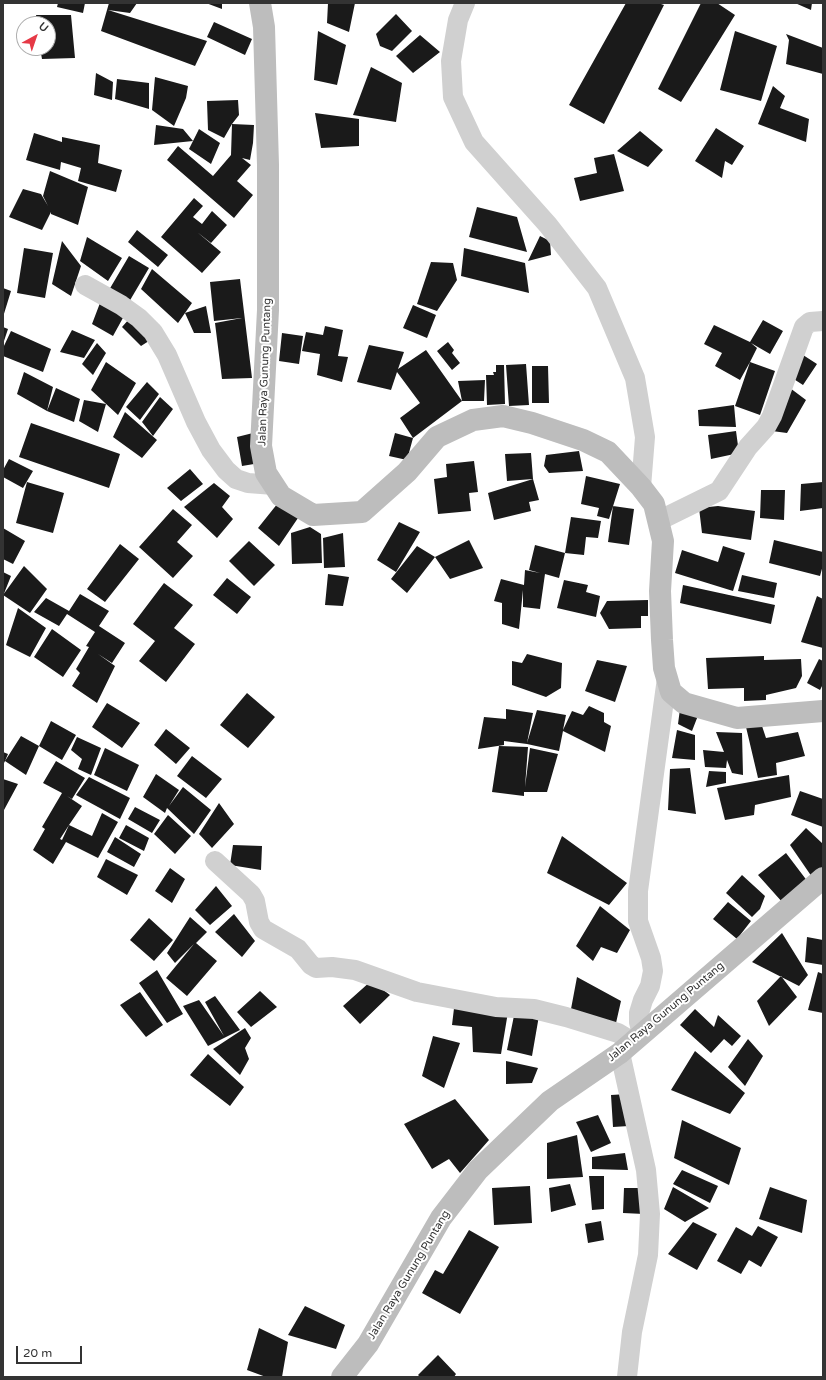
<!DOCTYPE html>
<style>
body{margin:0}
#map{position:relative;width:826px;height:1380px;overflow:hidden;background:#fff;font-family:"Varela Round",sans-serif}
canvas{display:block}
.frame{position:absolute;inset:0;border:4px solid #333;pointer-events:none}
.north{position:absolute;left:16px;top:16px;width:40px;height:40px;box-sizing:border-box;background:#fff;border:1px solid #adadad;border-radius:50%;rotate:40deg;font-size:11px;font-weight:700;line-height:16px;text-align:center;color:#333}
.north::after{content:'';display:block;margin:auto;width:14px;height:18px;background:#e63946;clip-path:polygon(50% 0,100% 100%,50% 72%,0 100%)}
.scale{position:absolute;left:16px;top:1346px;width:66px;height:18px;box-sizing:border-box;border:2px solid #333;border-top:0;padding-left:5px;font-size:12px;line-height:14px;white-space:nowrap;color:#333;-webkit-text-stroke:3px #fff;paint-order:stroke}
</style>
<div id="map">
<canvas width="826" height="1380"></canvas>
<div class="frame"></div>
<div class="north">U</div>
<div class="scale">20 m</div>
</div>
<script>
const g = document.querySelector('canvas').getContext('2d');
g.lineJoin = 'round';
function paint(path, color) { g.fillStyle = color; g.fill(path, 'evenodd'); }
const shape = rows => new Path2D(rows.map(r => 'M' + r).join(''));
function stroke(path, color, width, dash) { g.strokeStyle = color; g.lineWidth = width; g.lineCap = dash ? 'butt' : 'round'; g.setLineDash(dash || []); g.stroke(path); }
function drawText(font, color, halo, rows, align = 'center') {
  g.font = font + ' "Varela Round",sans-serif'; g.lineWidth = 4; g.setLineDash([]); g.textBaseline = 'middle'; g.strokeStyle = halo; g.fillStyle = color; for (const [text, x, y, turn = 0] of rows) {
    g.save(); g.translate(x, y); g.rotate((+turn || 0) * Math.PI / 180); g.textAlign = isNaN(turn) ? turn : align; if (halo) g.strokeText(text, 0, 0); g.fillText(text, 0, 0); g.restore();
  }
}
const building = shape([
 [58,3,85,3,83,13,57,7],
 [109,3,137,3,130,13,108,10,207,41,195,66,101,31],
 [206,3,222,3,222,9],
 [328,3,355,3,349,32,327,23],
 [626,3,658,3,664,5,604,124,569,105],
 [701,3,717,3,735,15,681,102,658,89],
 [795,3,812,3,811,10],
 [396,14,412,31,392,51,380,46,376,34],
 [36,15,71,15,75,58,42,59,40,48,48,48,48,24,38,24],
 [214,22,252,39,245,55,207,37],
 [318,31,346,45,337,85,314,80],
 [735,31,777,46,761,101,720,90],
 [786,34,823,48,823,74,786,64,789,40],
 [420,35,440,52,413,73,396,56],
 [371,67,402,83,396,122,353,115],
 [96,73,113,82,112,100,94,95],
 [155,77,188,86,186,98,174,126,152,110],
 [117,79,149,83,149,109,115,99],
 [773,86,785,96,780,108,809,119,806,142,758,124],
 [238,100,239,115,232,124,254,125,253,143,250,160,242,158,251,165,237,181,253,195,234,218,167,160,178,146,213,176,231,155,232,124,224,138,208,130,207,101],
 [315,113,359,119,359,146,321,148],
 [156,125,183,129,193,141,199,129,220,143,211,164,189,149,193,141,154,145],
 [716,128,744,146,732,165,725,161,722,178,695,161],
 [640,131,663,150,648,167,617,151],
 [34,133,62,142,62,137,100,145,98,163,122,170,116,192,78,181,81,168,61,162,60,170,26,160],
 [614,154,624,191,580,201,574,178,597,173,594,158],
 [50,171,88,187,78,225,51,214,51,212,42,230,9,217,23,189,41,194,48,206,43,196],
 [194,198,203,206,193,217,202,224,212,211,227,225,211,243,197,232,221,252,202,273,161,237],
 [477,207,517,217,527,252,469,237],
 [137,230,168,255,158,267,128,242],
 [540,236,550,241,551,255,528,261],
 [87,237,122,258,108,281,80,261],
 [62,241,81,266,71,296,52,284],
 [24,248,53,253,45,298,17,293],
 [464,248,525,263,529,293,461,276],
 [129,256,149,268,129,302,109,290],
 [431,262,453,263,457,280,437,311,417,304],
 [152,269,192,303,185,313,206,306,211,333,194,333,185,313,178,323,141,289],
 [240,279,252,378,222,379,215,323,242,318,214,321,210,282],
 [3,288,11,291,3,317],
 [100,303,124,316,113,336,92,324],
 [413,305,436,315,427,338,403,328],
 [130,318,152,339,141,346,122,327],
 [763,320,783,331,770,354,751,343,757,348,750,362,775,371,760,415,735,406,750,362,740,380,715,366,722,353,704,344,714,325,750,342],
 [325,326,343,330,338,356,348,357,342,382,317,375,320,354,302,351,306,332,323,335],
 [3,327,8,329,3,344],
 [72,330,95,340,84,358,60,352],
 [11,331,51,349,43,372,3,356,3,348],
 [282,333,303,336,299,364,279,361],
 [448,342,454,350,452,353,460,363,452,370,437,351],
 [97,343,106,353,93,375,82,364],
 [369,345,404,352,398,369,426,350,462,401,413,438,407,460,389,456,395,433,413,438,400,418,420,403,397,372,391,390,357,382],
 [803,355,817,364,803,385,789,376],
 [106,362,136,383,118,415,91,390],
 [526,364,529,405,509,406,506,365],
 [496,365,504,365,505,404,487,405,486,375,494,375,493,372,496,372],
 [532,366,548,366,549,403,532,403],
 [24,372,53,387,47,411,56,388,80,399,74,422,47,411,17,394],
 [485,380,484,401,462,401,458,381],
 [147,382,159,394,140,420,126,407],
 [790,388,806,400,787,433,772,431],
 [160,397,173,409,153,436,142,422],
 [84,400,106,404,98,432,79,421],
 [734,405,736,427,699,426,698,410],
 [125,412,157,440,142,458,113,437],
 [31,423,120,454,109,488,19,457],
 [736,431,739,453,711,459,708,435],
 [253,433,260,463,242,466,237,437],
 [579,451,583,471,549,473,544,466,546,455],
 [531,453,533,479,507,481,505,454],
 [9,459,33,471,23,488,3,477,3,470],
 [474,461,478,492,469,493,471,511,438,514,434,479,447,477,446,464],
 [190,469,203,484,181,501,167,488],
 [586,476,620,484,609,519,597,516,599,508,581,504],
 [533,479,539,500,529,502,531,511,494,520,488,493],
 [27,482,64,493,53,533,16,523],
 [823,482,823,508,800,511,801,484],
 [214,483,230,496,222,507,233,519,217,538,184,507],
 [761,490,785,490,784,520,760,518],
 [278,503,298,518,279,546,258,528],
 [613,506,634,509,629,545,608,542],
 [718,506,755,511,751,540,702,533,699,508],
 [173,509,192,525,177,542,193,556,173,578,139,547],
 [571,517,601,521,598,538,586,537,584,555,565,553,559,578,545,574,540,609,523,607,523,590,519,629,502,624,502,603,494,601,501,579,524,585,525,570,540,573,529,570,535,545,565,553],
 [399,522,420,532,396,572,377,560],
 [310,527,321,534,322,563,292,564,291,533],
 [3,528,25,541,13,564,3,559],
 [343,533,345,567,324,568,323,538],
 [469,540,483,568,450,579,435,557],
 [774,540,823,552,823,565,820,576,769,563],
 [249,541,275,565,254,586,229,561],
 [120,544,139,559,105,602,87,589],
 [417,546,435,557,407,593,391,579],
 [723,546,745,553,733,591,675,573,682,550,718,562],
 [24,566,47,589,30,613,3,595],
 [3,572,11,576,3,596],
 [328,574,349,577,343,606,325,605],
 [742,575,777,583,774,598,738,591],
 [227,578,251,597,237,614,213,595],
 [564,580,588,585,586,592,600,596,596,617,557,608],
 [164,583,193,605,174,628,195,644,166,682,139,661,155,641,133,624],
 [683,585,775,605,771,624,680,603],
 [80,594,109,611,99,626,125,643,112,663,98,654,115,666,97,703,72,686,80,673,76,669,89,647,86,646,95,632,67,614,59,626,34,612,46,598,69,611],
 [817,596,823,599,823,648,801,642],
 [648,600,648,616,641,616,641,628,609,629,600,613,607,601],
 [18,608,46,628,30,657,6,645],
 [52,629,81,650,63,677,34,657],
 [527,654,562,663,561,688,546,697,512,685,512,661,522,663],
 [764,656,764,660,801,659,802,676,796,688,766,695,766,700,744,701,744,688,708,689,706,658],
 [819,659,823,661,823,684,820,690,807,683],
 [597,660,627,666,615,702,585,691],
 [247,693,275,717,248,748,220,725],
 [107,703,140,723,122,748,92,727],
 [589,706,604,713,604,722,611,726,605,752,563,731,559,751,527,744,504,741,504,745,478,749,484,717,506,719,506,709,533,713,527,743,537,710,566,715,563,730,572,711,583,715],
 [680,709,699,713,692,731,678,724],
 [51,721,76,735,62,760,39,746],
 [762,726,766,738,798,732,805,756,776,763,777,775,758,778,746,727],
 [166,729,190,748,176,764,154,745],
 [677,730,695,735,695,760,672,758],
 [716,732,742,733,743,775,732,773,727,760,726,768,705,767,703,750,724,752],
 [21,736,39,746,26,775,5,761,3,765,3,752,8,754,5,761],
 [77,737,101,748,91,775,78,769,82,759,71,750],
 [499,746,528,747,525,787,530,748,558,754,547,792,524,792,524,796,492,792],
 [105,748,139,765,127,791,94,775],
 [192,756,222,779,206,798,177,776],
 [56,761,85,778,72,799,67,796,82,806,69,825,60,839,62,840,69,825,92,836,102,813,118,822,98,858,66,842,53,864,33,850,45,829,42,827,62,793,43,783],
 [690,768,696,814,668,810,670,769],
 [709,771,726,772,726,783,706,787],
 [156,774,179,790,169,806,183,787,211,810,194,834,167,808,165,813,143,797],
 [789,775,791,797,755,805,754,815,725,820,717,788],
 [89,777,130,798,120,819,76,795],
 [3,779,18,784,4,810,3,810],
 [800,791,823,799,823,827,791,815],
 [219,803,234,824,212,848,199,834],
 [135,807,160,820,152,833,128,819],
 [168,815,191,836,175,854,154,834],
 [126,825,149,838,144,851,119,838],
 [806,828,823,844,823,867,812,877,790,845],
 [562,836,627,883,609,905,547,873],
 [115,837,141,854,134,867,107,852],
 [233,845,262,846,261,870,230,865],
 [786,853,808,882,783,903,758,875],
 [106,859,138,875,127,895,97,877],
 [170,868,185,879,172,903,155,891],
 [742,875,765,896,760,909,752,917,726,893],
 [216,886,232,906,210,925,195,910],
 [728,902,751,921,737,939,713,919],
 [600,906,630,930,617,953,601,947,593,961,576,946],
 [234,914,255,941,242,957,215,932],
 [190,917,207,932,196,943,217,961,187,996,166,978,194,944,175,963,167,953],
 [149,918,173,940,154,961,130,940],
 [782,933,808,975,799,986,752,962],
 [807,937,823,940,823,965,805,962],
 [157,970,183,1014,167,1023,139,983],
 [818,972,823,974,823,1013,808,1010],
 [781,976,797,997,769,1026,757,1001],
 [577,977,621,1001,616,1023,571,1009],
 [371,981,390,995,360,1024,343,1006],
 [260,991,277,1007,251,1027,237,1012],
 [140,992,163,1025,146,1037,120,1005],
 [215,996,240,1030,208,1046,183,1006,199,1000,224,1036,205,1002],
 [455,1000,508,1012,501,1054,473,1052,472,1027,452,1025],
 [517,1001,541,1004,532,1056,507,1050],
 [695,1009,714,1027,718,1015,741,1036,732,1046,724,1039,711,1053,680,1025],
 [245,1028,251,1038,245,1048,249,1059,240,1075,213,1049],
 [433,1036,460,1043,444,1088,422,1076],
 [748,1039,763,1056,745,1086,728,1067],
 [695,1051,745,1093,730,1114,671,1090],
 [208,1054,244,1087,230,1106,190,1075],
 [506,1061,538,1068,532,1083,506,1084],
 [627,1094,629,1126,613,1127,611,1095],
 [455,1099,489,1140,460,1173,449,1159,432,1169,404,1124],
 [598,1115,611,1143,591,1152,576,1122],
 [682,1120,741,1148,729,1185,674,1158],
 [577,1135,583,1177,547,1179,547,1143],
 [625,1153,628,1170,592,1169,592,1157],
 [682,1170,718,1186,710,1203,673,1184],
 [589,1176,604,1176,604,1209,592,1210],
 [570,1184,576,1205,551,1212,549,1188],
 [530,1186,532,1223,494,1225,492,1188],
 [673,1187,709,1208,685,1222,664,1209],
 [770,1187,807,1200,802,1233,759,1219],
 [624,1188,644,1188,644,1214,623,1213],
 [601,1221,604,1240,588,1243,585,1224],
 [693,1222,717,1234,697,1270,668,1254],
 [758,1226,778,1237,761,1267,749,1260,741,1274,717,1261,736,1227,752,1236],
 [469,1230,499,1247,460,1314,422,1293,435,1270,443,1274],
 [305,1306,345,1325,336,1349,288,1335],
 [259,1328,288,1342,282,1377,266,1377,247,1370],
 [438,1355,456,1374,454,1377,420,1377,418,1375]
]);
const street = shape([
 [465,3,458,20,451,61,453,97,474,142,548,225,597,288,635,378,645,437,641,487],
 [85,285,121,305,139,318,153,332,167,355,196,422,211,450,226,470,236,479,248,483,274,485],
 [658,521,719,491,748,447,766,427,772,416,804,327,810,322,823,321],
 [215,861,251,894,255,901,259,922,263,929,298,949,311,965,316,968,332,967,355,970,417,992,496,1007,534,1009,566,1017,618,1033,633,1042],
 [642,1034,639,1022,639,1013,643,1000,650,986,653,971,651,958,638,921,638,891,667,678],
 [620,1053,646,1170,650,1214,648,1255,632,1332,627,1377]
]);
const secondary = shape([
 [260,3,264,27,268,165,268,310,261,446,266,473,281,496,313,515,362,512,407,472,437,437,473,420,503,416,532,423,583,440,608,452,641,487,654,504,663,541,660,591,662,640,664,668,671,692,684,703,737,718,823,711],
 [342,1377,368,1344,441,1218,478,1170,550,1101,620,1053,823,878]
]);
const streetNames = [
 ["Jalan Raya Gunung Puntang",265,372,-88],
 ["Jalan Raya Gunung Puntang",666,1012,-40],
 ["Jalan Raya Gunung Puntang",409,1275,-59]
];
paint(building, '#1a1a1a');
stroke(street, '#d0d0d0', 20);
stroke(secondary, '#bdbdbd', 22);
drawText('11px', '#333', '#fff', streetNames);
</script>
